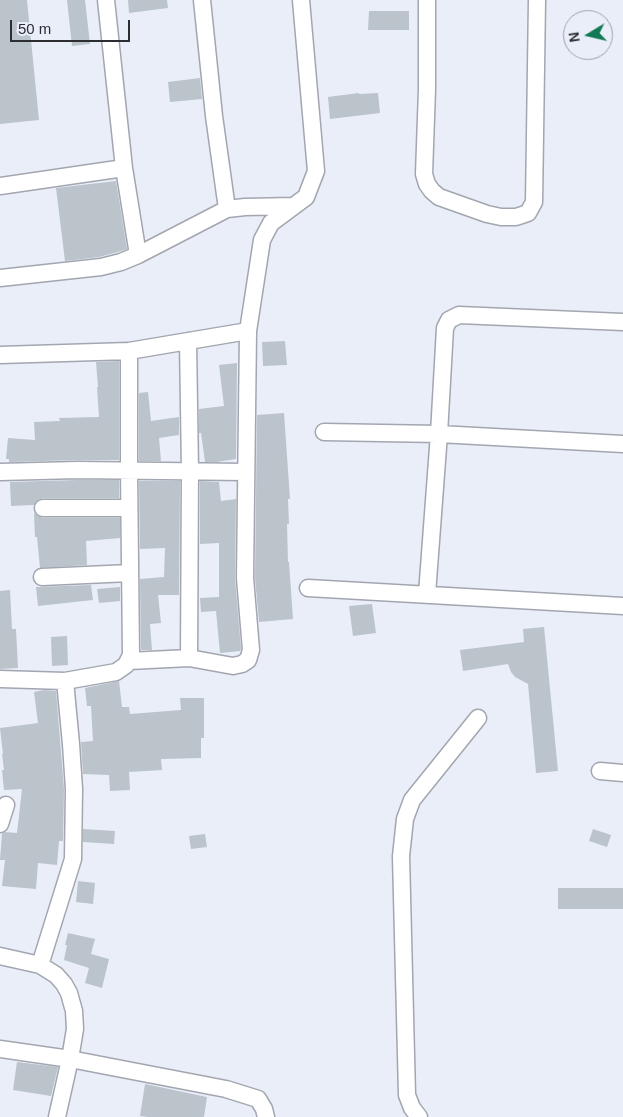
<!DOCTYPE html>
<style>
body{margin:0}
#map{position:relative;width:623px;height:1117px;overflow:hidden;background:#eaeef9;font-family:Arial,sans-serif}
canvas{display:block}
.north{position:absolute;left:563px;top:10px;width:50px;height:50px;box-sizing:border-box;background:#eaeef9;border:1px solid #9ea1a9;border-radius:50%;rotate:261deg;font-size:14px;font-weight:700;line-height:20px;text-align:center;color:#2c2e32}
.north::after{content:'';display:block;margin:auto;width:18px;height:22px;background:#117a54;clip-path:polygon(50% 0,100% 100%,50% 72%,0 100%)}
.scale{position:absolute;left:10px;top:20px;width:120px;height:22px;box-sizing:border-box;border:2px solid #2c2e32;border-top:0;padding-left:6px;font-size:15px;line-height:18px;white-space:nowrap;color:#2c2e32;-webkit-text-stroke:4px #eaeef9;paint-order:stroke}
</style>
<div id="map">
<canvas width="623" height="1117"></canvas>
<div class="north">N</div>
<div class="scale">50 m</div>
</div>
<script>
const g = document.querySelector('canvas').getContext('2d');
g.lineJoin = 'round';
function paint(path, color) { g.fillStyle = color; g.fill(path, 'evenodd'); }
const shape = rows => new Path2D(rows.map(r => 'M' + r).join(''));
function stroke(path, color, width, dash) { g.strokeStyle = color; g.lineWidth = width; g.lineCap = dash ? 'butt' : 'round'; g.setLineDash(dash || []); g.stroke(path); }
const building = shape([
 [0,0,27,0,39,120,0,124],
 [67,0,85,0,90,44,72,46],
 [128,0,167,0,168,8,129,13],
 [369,11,409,11,409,30,368,30],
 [200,78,202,99,170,102,168,82],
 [359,93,359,94,378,93,380,113,330,119,328,97],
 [116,181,127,249,118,252,99,257,65,261,56,188],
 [285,341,287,365,263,366,262,342],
 [119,361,119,460,78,460,9,462,9,459,6,459,8,438,35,440,34,422,60,421,59,418,99,417,97,387,98,387,96,362],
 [237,363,236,459,217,462,205,462,201,433,199,433,199,409,224,406,219,365],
 [148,392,151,421,179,417,179,435,159,438,161,461,139,461,139,393],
 [284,413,290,499,288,499,289,524,287,524,288,562,289,562,293,619,259,622,255,578,257,415],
 [78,480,119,480,119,498,43,498,38,500,34,505,11,506,10,482],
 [139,481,180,481,179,595,158,595,161,623,150,624,152,650,141,650,140,579,164,577,165,548,140,549],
 [200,481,219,482,221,501,236,499,235,578,241,649,240,651,220,653,216,611,201,612,200,598,219,597,219,543,200,544],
 [34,513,38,516,43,518,120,518,120,538,86,541,87,565,40,568,37,537,35,537],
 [91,585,93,600,38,606,36,587],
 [120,587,120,601,99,603,97,589],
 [10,590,12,629,16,629,18,668,0,669,0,591],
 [372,604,376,633,353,636,349,606],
 [544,627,558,771,536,773,528,684,515,677,511,672,508,664,463,671,460,650,524,642,523,629],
 [67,636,68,665,52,666,51,637],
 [119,681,122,707,129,707,130,714,181,710,180,698,204,698,204,738,201,738,201,758,161,759,162,770,129,772,130,790,110,791,109,775,83,774,81,742,93,741,91,706,87,706,85,688],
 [44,690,56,691,64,789,63,841,59,841,57,865,38,863,36,889,2,886,5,860,0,860,2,834,5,832,17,833,22,789,4,790,2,770,4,770,2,754,3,754,0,728,38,723,34,692],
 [83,829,115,831,114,844,83,842],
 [593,829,611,835,607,847,589,841],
 [205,834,207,847,191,849,189,836],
 [78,881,95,883,93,904,76,902],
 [558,888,623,888,623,909,558,909],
 [68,933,95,939,91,954,109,959,102,988,85,983,89,968,64,960,67,945,65,945],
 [17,1062,58,1067,51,1096,13,1090],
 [145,1084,207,1097,204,1117,148,1117,140,1116]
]);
const minor = shape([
 [106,0,124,168,138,255],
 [202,0,214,116,227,209],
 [427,0,427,89,424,174,427,184,432,191,439,197,487,214,501,217,516,217,528,213,534,202,537,0],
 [0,186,124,168],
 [0,278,101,267,121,262,138,255,227,209,245,207,294,206],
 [188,341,190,471,189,658],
 [0,355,129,351],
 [324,432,439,434,623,444],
 [0,472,78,470,246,472],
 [43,508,129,508],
 [42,577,130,573],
 [308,588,623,606],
 [427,594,439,434,445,328,449,320,459,315,623,322],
 [129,661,189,658,233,666,242,664,248,660,251,650,245,578,248,331],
 [0,679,65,681,116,672,126,665,131,655,129,471,129,351,248,331,262,240,271,223,306,197,316,171,301,0],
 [600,771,623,773],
 [0,824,6,805],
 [0,956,40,965,56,975,64,984,69,993,74,1011,75,1029,70,1059,57,1117],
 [40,965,73,859,74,789,71,744,65,681],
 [0,1049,70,1059,226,1089,258,1099,264,1109,266,1117],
 [419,1117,412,1108,407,1095,401,856,405,819,412,800,478,718]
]);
paint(building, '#bbc3cb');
stroke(minor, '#a2a6af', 19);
stroke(minor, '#fff', 16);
</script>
